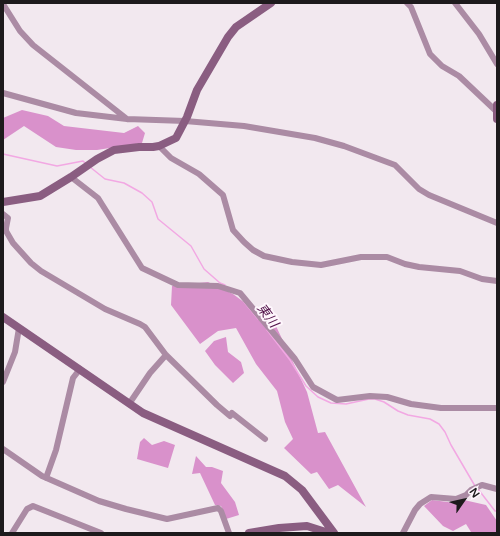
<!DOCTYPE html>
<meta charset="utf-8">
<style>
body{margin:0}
#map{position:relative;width:500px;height:536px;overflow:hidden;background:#f2e8ef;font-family:"Varela Round",sans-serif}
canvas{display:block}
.frame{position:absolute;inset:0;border:4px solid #1d1a1c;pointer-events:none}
.north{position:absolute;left:444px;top:480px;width:40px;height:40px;-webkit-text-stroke:3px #fef6fc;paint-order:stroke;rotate:56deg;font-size:11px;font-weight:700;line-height:16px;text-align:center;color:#1d1a1c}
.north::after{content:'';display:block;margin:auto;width:14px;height:18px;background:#1d1a1c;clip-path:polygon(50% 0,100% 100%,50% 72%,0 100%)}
</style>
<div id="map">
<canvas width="500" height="536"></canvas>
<div class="frame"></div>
<div class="north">N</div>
</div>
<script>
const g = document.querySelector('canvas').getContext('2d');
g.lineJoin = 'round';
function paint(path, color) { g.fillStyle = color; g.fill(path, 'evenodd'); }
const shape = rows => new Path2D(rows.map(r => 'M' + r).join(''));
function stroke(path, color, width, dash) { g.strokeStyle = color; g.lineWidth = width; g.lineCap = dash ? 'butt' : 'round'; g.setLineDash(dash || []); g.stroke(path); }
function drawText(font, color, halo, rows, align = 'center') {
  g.font = font + ' "Varela Round","Noto Sans JP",sans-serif'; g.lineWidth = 4; g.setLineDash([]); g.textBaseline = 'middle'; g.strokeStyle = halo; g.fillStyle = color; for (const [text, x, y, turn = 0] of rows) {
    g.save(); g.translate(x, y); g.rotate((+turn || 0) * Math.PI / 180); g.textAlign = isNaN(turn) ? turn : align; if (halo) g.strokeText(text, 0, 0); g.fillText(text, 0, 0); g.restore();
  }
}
const forest = shape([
 [22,110,48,116,64,126,124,133,138,126,145,133,142,143,97,150,76,150,56,147,24,126,3,140,3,118],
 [208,282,233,294,276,326,307,392,318,433,325,432,366,507,338,485,329,489,317,472,311,474,284,448,293,439,285,422,277,391,256,364,236,328,218,331,200,344,171,305,172,286],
 [226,337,228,352,241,362,244,373,233,383,215,365,205,351,214,341],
 [144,438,152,445,164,441,175,445,168,468,137,459,140,442],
 [196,456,206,467,212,467,223,471,221,483,235,502,239,515,226,519,221,506,215,505,200,473,192,474],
 [432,500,455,503,464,500,486,505,497,521,497,533,470,533,471,532,466,524,453,531,443,526,424,506]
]);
const stream = shape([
 [3,154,57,166,83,161,85,163],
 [90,167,105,179,124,183,142,193,152,202,158,219,191,246,204,269,220,283,225,285],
 [244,302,258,319],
 [267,330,290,360,306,386,318,397,331,403,346,404,369,399,375,399,384,402,398,411,408,415,430,419,439,424,445,432,451,445,475,486],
 [478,489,495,511,497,511]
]);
const street = shape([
 [407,3,411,7,430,54,442,66,459,76,496,111],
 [455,3,479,34,497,64],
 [3,4,20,31,33,45,127,119],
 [3,93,76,113,127,119,185,121,244,126,315,138,344,146,395,165,419,189,429,195,497,223],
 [159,146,171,158,199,174,223,195,233,230,244,242,253,250,264,256,292,262,321,265,361,257,387,257,405,264,419,267,460,271,482,279,497,281],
 [71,177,98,198,142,268,178,285,218,286,240,293,295,359,313,387,337,400,370,396,387,397,411,404,441,408,497,408],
 [3,214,8,218,6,228,6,231,13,243,31,263,41,271,105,309,140,324,145,327,166,355,217,405,230,416,232,413,265,439],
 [3,382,15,352,19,328],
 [129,404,150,373,166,355],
 [3,449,42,476,99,501,126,509,167,519,218,508,221,511,229,533],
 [46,478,56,450,73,378,80,369],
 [12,533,27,509,33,506,101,533],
 [403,533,415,510,420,504,431,497,456,499,466,495,471,490,482,485,497,489]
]);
const secondary = shape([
 [497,105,497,119],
 [3,202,40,196,71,177,97,159,114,150,139,147,153,147,159,146,176,138,187,117,197,90,228,37,236,27,271,3],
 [3,317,143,413,285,476,302,490,334,533],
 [249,533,279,528,307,526,329,533]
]);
const waterNames = [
 ["東川",267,316,53]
];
paint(forest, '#d991cb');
stroke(stream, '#f2a8e3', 1.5);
stroke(street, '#ab8ba4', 6);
stroke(secondary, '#8a5d81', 8);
drawText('italic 13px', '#511149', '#fef6fc', waterNames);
</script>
